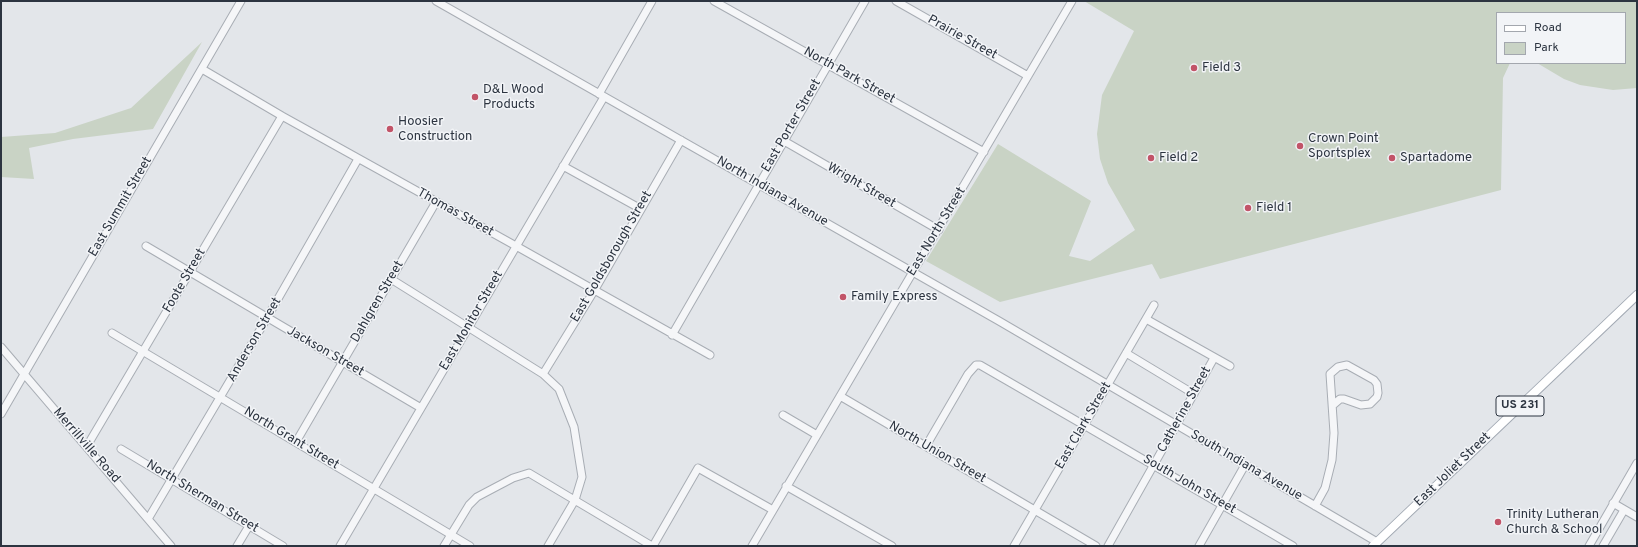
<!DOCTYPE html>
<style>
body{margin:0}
#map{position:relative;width:1638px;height:547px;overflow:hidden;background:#e3e6ea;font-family:Overpass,sans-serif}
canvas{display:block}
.frame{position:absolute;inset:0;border:2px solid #2c3440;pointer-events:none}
.legend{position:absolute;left:1496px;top:12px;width:130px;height:52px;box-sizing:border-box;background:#f2f4f7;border:1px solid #a3a7ae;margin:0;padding:5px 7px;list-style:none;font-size:12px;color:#2c3440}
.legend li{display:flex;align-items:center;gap:8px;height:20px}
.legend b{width:20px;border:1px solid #a3a7ae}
</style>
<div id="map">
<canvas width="1638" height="547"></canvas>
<div class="frame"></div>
<ul class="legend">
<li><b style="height:5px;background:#fff"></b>Road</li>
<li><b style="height:11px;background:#c9d3c5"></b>Park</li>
</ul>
</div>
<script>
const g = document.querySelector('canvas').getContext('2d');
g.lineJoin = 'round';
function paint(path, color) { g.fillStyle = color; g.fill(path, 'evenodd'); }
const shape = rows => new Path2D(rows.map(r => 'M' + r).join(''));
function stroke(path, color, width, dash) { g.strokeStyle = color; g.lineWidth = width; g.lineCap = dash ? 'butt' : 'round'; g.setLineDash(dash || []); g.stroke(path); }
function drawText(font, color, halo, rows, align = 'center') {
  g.font = font + ' Overpass,sans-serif'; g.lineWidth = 3; g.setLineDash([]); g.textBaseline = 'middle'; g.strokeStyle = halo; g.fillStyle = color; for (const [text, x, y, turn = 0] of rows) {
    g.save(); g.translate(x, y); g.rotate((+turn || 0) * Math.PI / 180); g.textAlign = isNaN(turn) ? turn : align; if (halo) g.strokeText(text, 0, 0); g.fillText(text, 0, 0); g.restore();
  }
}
const green = shape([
 [1084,1,1637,1,1637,88,1613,90,1580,85,1564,79,1537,63,1625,63,1625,13,1497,13,1497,63,1510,63,1503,78,1501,190,1160,279,1152,264,1000,302,926,261,998,144,1091,201,1069,256,1090,261,1135,230,1108,183,1100,159,1097,134,1102,95,1134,31],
 [202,42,153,129,73,139,29,148,34,179,1,177,1,137,55,133,131,108]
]);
const minor = shape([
 [436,1,999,321,1377,542],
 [714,1,984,152],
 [896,1,1028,76],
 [202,69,282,116,516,246,710,355],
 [599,94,652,1],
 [784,141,939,230],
 [563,166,641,209],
 [146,246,421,408],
 [391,279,543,374,559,389,574,427,582,477,575,500,548,546],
 [1146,319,1230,366],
 [112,333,470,546],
 [672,335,865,1],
 [1,347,171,546],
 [1126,353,1194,394],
 [543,374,594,291,681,140],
 [840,396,1096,546],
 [1,414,241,1],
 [783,415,817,435],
 [296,442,436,202],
 [87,446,282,116],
 [926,446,968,374,976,365,980,365,1293,546],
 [121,449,283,546],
 [786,486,892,546],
 [1613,503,1637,517],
 [1315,506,1325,488,1332,460,1334,433,1330,374,1338,367,1347,365,1374,380,1377,384,1378,393,1377,397,1370,404,1361,405,1344,399,1340,399,1333,405],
 [148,519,267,318,358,159],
 [237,546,249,526],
 [340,546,604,97],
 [444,546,469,505,477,497,513,478,529,473,652,546],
 [653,546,698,468,773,510],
 [752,546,1072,1],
 [1014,546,1154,305],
 [1108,546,1214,358],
 [1199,546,1245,465],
 [1589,546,1637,463],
 [1603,546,1624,510]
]);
const major = shape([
 [1373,546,1637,295]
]);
const markers = [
 [1194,68,4,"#c25468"],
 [475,97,4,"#c25468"],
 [390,129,4,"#c25468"],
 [1300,146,4,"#c25468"],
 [1151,158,4,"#c25468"],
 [1392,158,4,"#c25468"],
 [1248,208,4,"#c25468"],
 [843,297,4,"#c25468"],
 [1498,522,4,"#c25468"]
];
const shields = [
 [1520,406,48]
];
const shieldNames = [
 ["US 231",1520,406]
];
const streetNames = [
 ["Prairie Street",962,38,29],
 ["North Park Street",849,76,29],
 ["East Porter Street",792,126,-60],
 ["Wright Street",861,186,30],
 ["North Indiana Avenue",772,192,30],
 ["East Summit Street",121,207,-60],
 ["Thomas Street",455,213,29],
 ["East North Street",937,232,-59],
 ["East Goldsborough Street",612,257,-60],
 ["Foote Street",185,281,-60],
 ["Dahlgren Street",378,302,-60],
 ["East Monitor Street",472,321,-60],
 ["Anderson Street",255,340,-60],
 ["Jackson Street",325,352,30],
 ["Catherine Street",1185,410,-61],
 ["East Clark Street",1084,426,-60],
 ["North Grant Street",291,439,31],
 ["Merrillville Road",86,446,49],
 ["North Union Street",937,453,30],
 ["South Indiana Avenue",1246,466,30],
 ["East Joliet Street",1453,470,-44],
 ["South John Street",1189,485,30],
 ["North Sherman Street",202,497,31]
];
const poiNames = [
 ["Field 3",1202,68],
 ["D&L Wood",483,90],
 ["Products",483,105],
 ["Hoosier",398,122],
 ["Construction",398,137],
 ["Crown Point",1308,139],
 ["Sportsplex",1308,154],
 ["Field 2",1159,158],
 ["Spartadome",1400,158],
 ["Field 1",1256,208],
 ["Family Express",851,297],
 ["Trinity Lutheran",1506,515],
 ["Church & School",1506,530]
];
paint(green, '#c9d3c5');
stroke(minor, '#a8adb4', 9);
stroke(major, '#a3aab4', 10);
stroke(minor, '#f5f6f8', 7);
stroke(major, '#fff', 8);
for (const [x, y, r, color] of markers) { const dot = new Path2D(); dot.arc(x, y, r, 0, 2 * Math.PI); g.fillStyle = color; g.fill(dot); stroke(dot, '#f2f4f7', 1.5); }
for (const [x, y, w] of shields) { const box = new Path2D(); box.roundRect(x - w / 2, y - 10, w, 20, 3); g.fillStyle = '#f2f4f7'; g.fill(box); stroke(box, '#2c3440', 1); }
drawText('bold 12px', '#2c3440', null, shieldNames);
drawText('13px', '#2c3440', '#f2f4f7', streetNames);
drawText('13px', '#2c3440', '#f2f4f7', poiNames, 'left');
</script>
